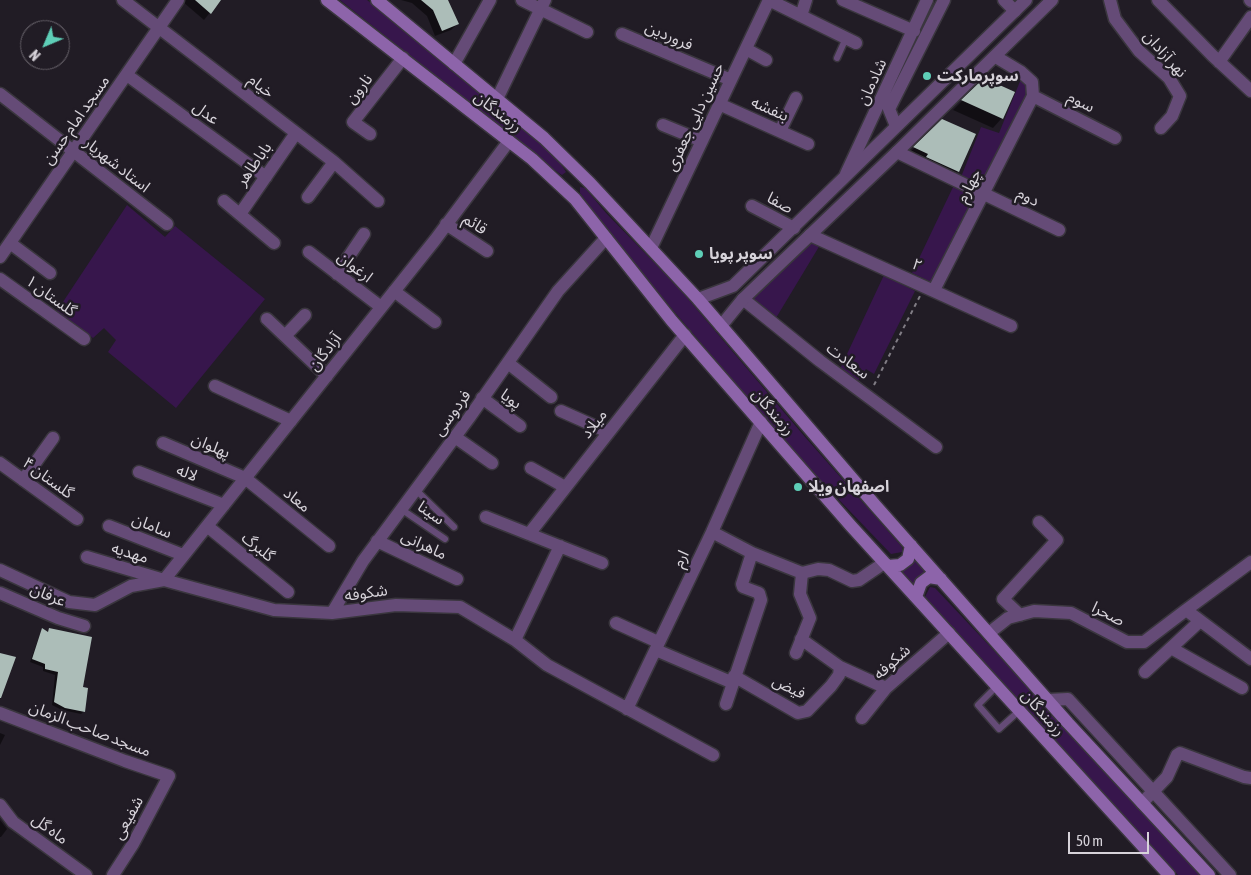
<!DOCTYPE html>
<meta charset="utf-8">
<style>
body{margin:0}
#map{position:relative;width:1251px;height:875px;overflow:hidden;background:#211c25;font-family:"Asap Condensed",sans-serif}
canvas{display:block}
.north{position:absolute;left:20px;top:20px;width:50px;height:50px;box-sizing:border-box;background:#211c25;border:1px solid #6a656d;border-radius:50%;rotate:225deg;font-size:14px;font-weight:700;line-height:20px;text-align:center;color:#d7d3da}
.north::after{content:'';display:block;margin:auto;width:18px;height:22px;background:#5eceb7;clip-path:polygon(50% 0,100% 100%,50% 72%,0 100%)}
.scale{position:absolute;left:1068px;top:832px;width:81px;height:22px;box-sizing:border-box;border:2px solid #d7d3da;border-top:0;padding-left:6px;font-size:15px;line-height:18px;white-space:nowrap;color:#d7d3da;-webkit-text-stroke:4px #211c25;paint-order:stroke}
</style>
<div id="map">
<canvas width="1251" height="875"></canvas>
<div class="north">N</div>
<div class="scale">50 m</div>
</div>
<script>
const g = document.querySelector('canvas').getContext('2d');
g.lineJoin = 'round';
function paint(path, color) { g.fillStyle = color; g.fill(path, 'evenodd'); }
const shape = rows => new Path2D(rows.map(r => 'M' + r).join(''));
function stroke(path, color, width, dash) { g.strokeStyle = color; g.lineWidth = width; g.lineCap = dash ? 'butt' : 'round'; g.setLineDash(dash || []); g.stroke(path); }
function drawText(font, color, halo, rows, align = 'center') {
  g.font = font + ' "Asap Condensed","Noto Sans Arabic",sans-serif'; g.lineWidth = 5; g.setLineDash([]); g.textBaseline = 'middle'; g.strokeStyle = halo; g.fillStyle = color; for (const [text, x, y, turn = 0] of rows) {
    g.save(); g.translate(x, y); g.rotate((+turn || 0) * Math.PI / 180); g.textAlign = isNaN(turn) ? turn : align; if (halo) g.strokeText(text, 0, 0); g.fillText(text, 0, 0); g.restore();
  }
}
const green = shape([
 [340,0,367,0,452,68,535,138,559,161,566,172,562,175,553,169],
 [1021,79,1028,84,1028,95,980,186,961,177,981,127,999,133],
 [954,185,974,195,933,283,912,273],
 [580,187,585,188,606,213,677,286,805,437,902,547,902,552,891,554,798,457,621,249,580,193],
 [127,205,165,237,175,226,265,299,176,408,108,352,116,340,104,328,93,338,57,311],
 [811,241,820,245,776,318,751,299],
 [884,275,915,291,874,374,866,369,857,382,840,369],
 [912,554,930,574,922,574,913,585,897,568],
 [930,587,935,588,1030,689,1201,875,1178,875,925,597]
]);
const shadow = shape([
 [185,0,220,0,204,20,183,2],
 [401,0,447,0,457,24,451,30,435,36,427,16,412,3],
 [984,79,1002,118,993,128,953,110],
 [942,121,958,171,948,181,905,157],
 [42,629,47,632,50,629,82,688,84,711,81,714,62,710,52,705,55,675,43,671,43,667,30,662],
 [0,733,5,735,0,745],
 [0,820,7,829,1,837,0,837]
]);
const building = shape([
 [195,0,221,0,211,14],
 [421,0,448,0,459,24,442,31,433,10],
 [984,78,1015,92,1003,119,961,100],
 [942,119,976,134,959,172,926,157,928,154,913,147],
 [42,628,48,632,49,628,92,637,83,687,88,688,85,712,65,708,54,702,58,672,45,669,45,664,32,659],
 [0,653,16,657,1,698,0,698]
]);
const path = shape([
 [874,385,920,296]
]);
const service = shape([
 [837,58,846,38],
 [415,489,454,527],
 [401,509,445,539],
 [997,686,978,705,999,729,1019,711]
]);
const minor = shape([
 [123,0,334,162,378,201],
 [522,0,587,32],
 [769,0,856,43],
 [843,0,914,31],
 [1004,0,1015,11],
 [1110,0,1115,19,1139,51,1169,78,1180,96,1172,116,1161,128],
 [1158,0,1213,56,1251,91],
 [1250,0,1251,1],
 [801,16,806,0],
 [622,34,731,80],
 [746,49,766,60],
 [996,57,1021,72,1032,82,1033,96],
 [1219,62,1251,17],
 [454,64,490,0],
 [127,75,266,177],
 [0,94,167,224],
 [1033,96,1115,138],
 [497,99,545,0],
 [719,104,808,144],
 [663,125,702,141],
 [896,126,889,109,944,0],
 [780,131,796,98],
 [370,134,353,122,403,58],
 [897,152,1059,230],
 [846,174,927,0],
 [308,197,334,162],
 [224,201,274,243],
 [752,206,794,228],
 [240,214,296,133],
 [446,224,487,251],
 [810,235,1011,326],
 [10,243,50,273],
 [651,248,769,0],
 [309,252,381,307],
 [0,257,178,0],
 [337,274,364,234],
 [0,279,84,339],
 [934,290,1033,96],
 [394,291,435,322],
 [743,299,820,361,936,447],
 [267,319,327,376],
 [285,336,305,315],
 [508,363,551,397],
 [215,386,291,421],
 [482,398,520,426],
 [561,411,608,432],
 [455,437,492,463],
 [163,443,245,478,329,546],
 [0,463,77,519],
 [531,468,565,487],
 [139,472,224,505],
 [23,480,53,438],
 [486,517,602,563],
 [109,526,183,555],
 [207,526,288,592],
 [712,532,752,553,802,573],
 [529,534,685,335],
 [377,541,457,579],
 [87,557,164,580,435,240,509,141],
 [0,570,69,602,95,605,131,586,164,580,274,610,332,613,396,605,460,607,515,640,547,665,713,755],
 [0,593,58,618,84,626],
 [1186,610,1251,562],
 [332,613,363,561,469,418,558,291,606,238],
 [1020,615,1003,599,1057,540,1039,522],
 [616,623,658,642],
 [989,633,1008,618,1034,611,1071,613,1127,642,1144,642,1186,610,1251,659],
 [515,640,560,546],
 [1171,648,1242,688],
 [656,650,733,683],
 [796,653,810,618,800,594,802,573,818,569,829,570,852,581,859,580,884,563],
 [840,667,886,688],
 [1145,672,1200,621],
 [734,676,798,713,807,711,831,686,839,675,840,667,801,639],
 [726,704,761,600,759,593,743,587,742,584,752,553],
 [627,709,712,532,761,422],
 [0,713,125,761,169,776,133,844,113,875],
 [862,718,886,688,949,633],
 [1142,803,1167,777,1177,755,1180,753,1244,777,1251,778],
 [0,805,13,822,86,875]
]);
const tertiary = shape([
 [698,299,733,286,1026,0],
 [721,326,743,299,897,152,1052,0],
 [1048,700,1068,699,1230,875]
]);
const secondary = shape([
 [327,0,532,159,575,199,672,321,851,526,1169,875],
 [377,0,544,138,590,183,698,299,875,505,1068,723,1209,875],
 [888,566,900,565,908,559,911,545],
 [916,597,921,583,929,577,941,579]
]);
const markers = [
 [927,76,5,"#5eceb7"],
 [699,254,5,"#5eceb7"],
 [798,487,5,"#5eceb7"]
];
const streetNames = [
 ["فروردین",669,36,23],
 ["نهر آزادان",1165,54,48],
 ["شادمان",872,82,-65],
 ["خیام",261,86,38],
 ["نارون",359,89,-52],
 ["سوم",1081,102,27],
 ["بنفشه",770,109,24],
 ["رزمندگان",498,112,38],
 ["عدل",206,113,36],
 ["حسین دایی جعفری",695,117,-65],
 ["مسجد امام حسن",76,120,-55],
 ["باباطاهر",254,164,-55],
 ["استاد شهریار",117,165,38],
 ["چهارم",969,186,-63],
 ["دوم",1028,197,26],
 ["صفا",780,203,28],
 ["قائم",475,224,33],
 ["۲",917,265,24],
 ["ارغوان",355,267,38],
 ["گلستان ۱",51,296,36],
 ["آزادگان",325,352,-52],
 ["سعادت",848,361,37],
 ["پویا",511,399,36],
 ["رزمندگان",773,412,49],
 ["فردوسی",452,413,-54],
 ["میلاد",594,424,-52],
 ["پهلوان",211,446,23],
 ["لاله",187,473,21],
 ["گلستان ۴",48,478,36],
 ["معاد",297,500,39],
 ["سینا",431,513,35],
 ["سامان",152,526,22],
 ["ماهرانی",424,545,25],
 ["گلبرگ",258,547,39],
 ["مهدیه",130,553,17],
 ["ارم",681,559,-64],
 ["شکوفه",366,593,-8],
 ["عرفان",48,595,23],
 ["صحرا",1108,614,27],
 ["شکوفه",892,662,-42],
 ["فیض",789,687,26],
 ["رزمندگان",1043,713,48],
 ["مسجد صاحب الزمان",90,729,21],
 ["شفیعی",128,818,-61],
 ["ماه گل",50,829,36]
];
const poiNames = [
 ["سوپرمارکت",937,76],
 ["سوپر پویا",709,254],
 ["اصفهان ویلا",808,487]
];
paint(green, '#37164c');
paint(shadow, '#0007');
paint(building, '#acbdb8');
stroke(service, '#3a363e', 9);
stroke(minor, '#3a363e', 15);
stroke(tertiary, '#3a363e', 15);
stroke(secondary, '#3a363e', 15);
stroke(path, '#817d85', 2, [4, 4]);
stroke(service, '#654b77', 6);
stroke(minor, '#654b77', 12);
stroke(tertiary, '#654b77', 12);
stroke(secondary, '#8d64aa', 12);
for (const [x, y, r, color] of markers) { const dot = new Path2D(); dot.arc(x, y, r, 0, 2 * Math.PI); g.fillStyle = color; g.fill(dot); stroke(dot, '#211c25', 2); }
drawText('16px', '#d7d3da', '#211c25', streetNames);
drawText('bold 16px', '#d7d3da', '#211c25', poiNames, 'left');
</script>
